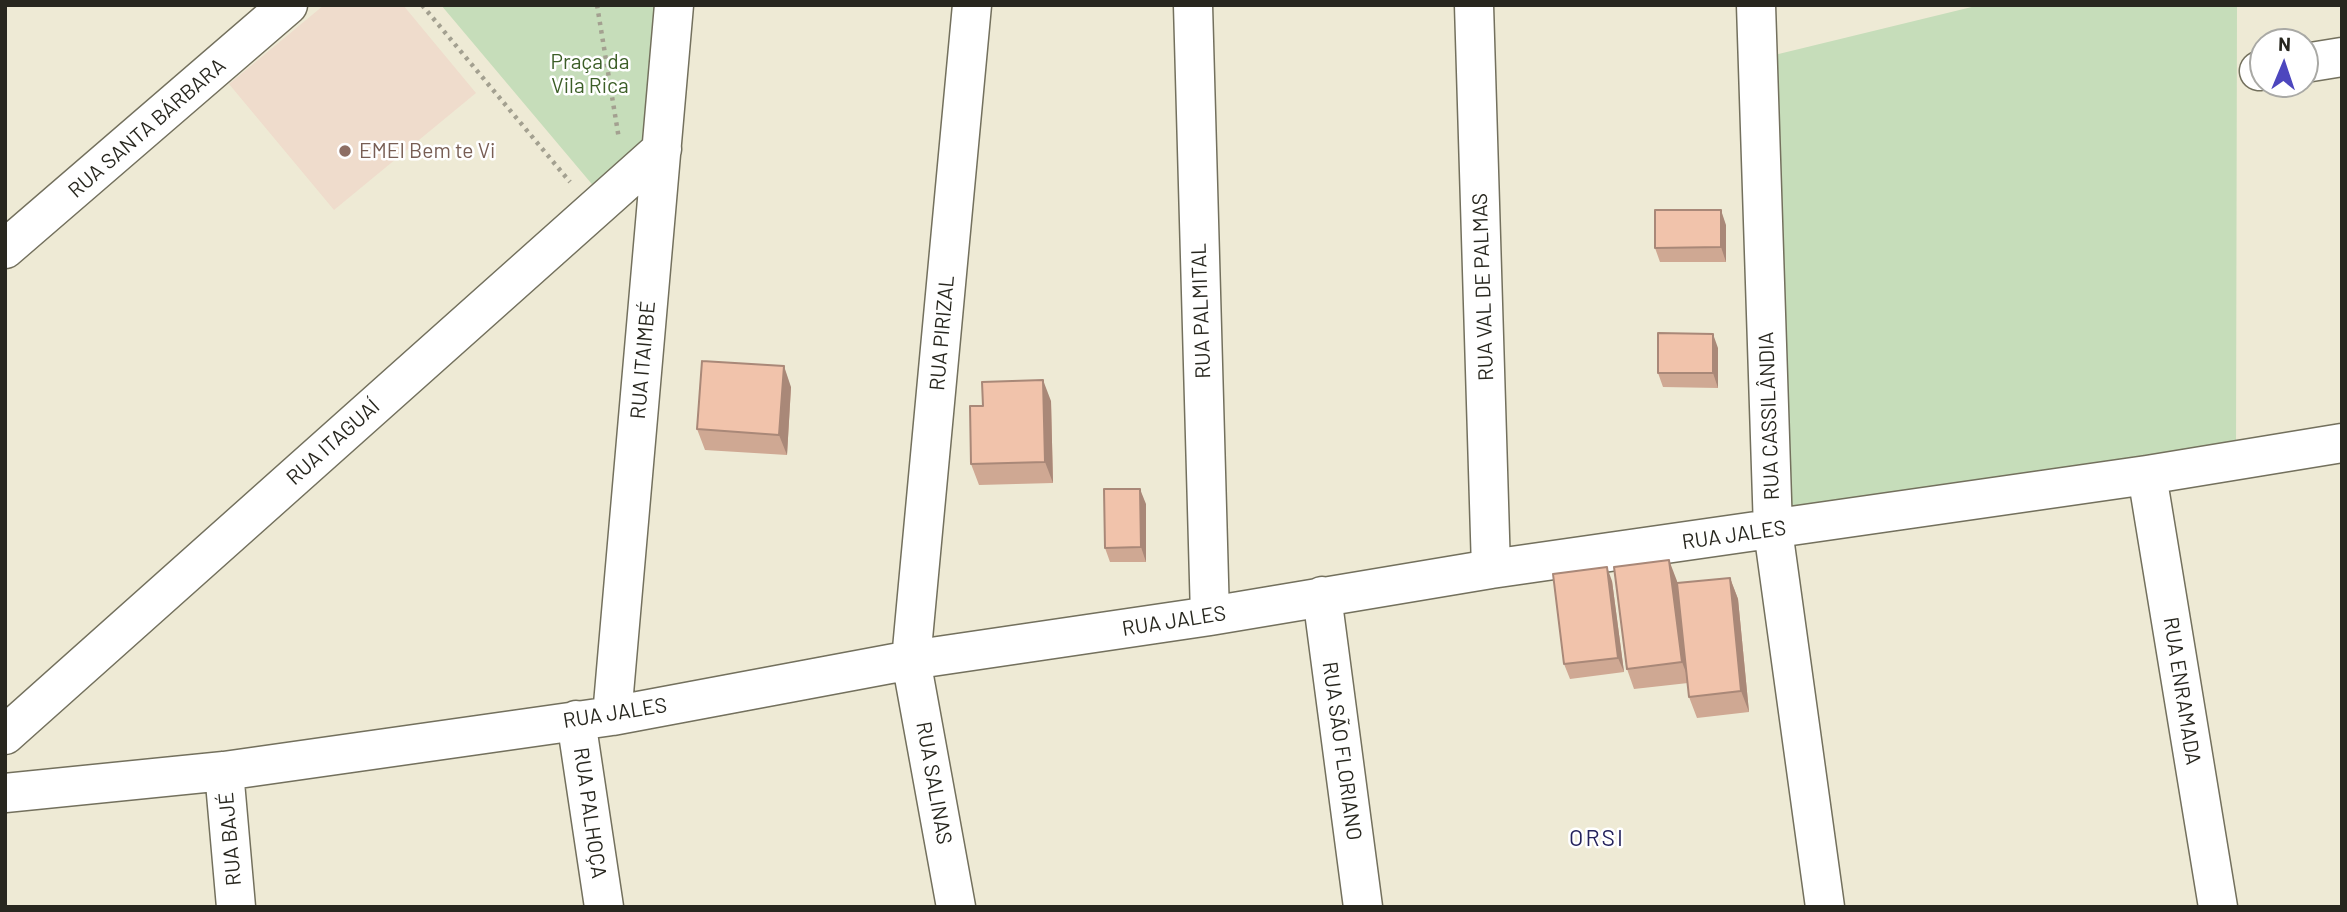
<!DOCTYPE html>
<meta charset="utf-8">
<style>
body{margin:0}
#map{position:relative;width:2347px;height:912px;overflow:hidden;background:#eeead5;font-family:Barlow,sans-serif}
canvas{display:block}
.frame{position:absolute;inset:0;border:7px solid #28271f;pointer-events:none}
.north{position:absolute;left:2249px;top:28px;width:70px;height:70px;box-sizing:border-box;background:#fff;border:2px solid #a9a9a5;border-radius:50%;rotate:2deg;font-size:19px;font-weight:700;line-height:28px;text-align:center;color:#28271f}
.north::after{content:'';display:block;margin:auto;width:24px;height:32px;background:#4d47be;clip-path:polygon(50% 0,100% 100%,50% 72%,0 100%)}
</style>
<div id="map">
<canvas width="2347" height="912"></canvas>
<div class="frame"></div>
<div class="north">N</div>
</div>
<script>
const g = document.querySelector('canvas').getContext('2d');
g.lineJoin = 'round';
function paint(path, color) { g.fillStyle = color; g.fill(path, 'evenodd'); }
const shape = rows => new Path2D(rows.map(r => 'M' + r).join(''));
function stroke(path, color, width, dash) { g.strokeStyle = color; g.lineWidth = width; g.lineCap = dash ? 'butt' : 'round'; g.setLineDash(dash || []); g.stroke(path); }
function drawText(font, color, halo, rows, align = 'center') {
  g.font = font + ' Barlow,sans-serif'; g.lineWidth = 5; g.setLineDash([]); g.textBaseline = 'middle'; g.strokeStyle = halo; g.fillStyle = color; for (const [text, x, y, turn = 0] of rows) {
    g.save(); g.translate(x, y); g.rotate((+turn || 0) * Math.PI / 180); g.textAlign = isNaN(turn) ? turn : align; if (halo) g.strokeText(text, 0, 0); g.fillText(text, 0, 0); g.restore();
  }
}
const education = shape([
 [324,5,403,5,476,93,334,210,229,84]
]);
const green = shape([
 [441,5,665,5,654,143,596,189],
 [1980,5,2237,5,2236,460,1773,530,1758,59]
]);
const path = shape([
 [422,5,570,182],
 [597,5,619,139]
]);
const minor = shape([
 [1193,5,1210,616],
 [1474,5,1491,569],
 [1756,5,1773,530,1825,907],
 [2305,63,2342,57],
 [2259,71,2263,70],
 [5,249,288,5],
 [2147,475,2218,907],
 [1322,596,1363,907],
 [612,716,674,5],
 [576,720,604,907],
 [5,735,662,149],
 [224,771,236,907],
 [5,793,224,771,612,716,911,660,1210,616,1491,569,2147,475,2342,443],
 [956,907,911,660,972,5]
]);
const wall = shape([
 [1726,225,1726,262,1660,262,1655,248],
 [1718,348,1718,388,1663,387,1658,373],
 [791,387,787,455,705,450,697,429],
 [1051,401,1053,483,979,485,971,464],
 [1146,504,1146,562,1110,562,1105,548],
 [1730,578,1738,599,1749,712,1697,718,1689,697,1688,683,1634,689,1627,669,1677,581,1679,601],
 [1612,581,1624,672,1570,679,1564,664]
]);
const shadedWall = shape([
 [1721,210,1726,225,1726,262,1721,247],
 [1713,334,1718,348,1718,388,1713,373],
 [784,366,791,387,787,455,779,435],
 [1043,380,1051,401,1053,483,1045,462],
 [1140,489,1146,504,1146,562,1141,547],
 [1669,560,1677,581,1690,683,1682,662],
 [1607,567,1612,581,1624,672,1618,658],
 [1730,578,1738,599,1749,712,1741,691]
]);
const building = shape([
 [1655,210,1721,210,1721,247,1655,248,1655,210],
 [1658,333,1713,334,1713,373,1658,373,1658,333],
 [702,361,784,366,779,435,697,429,702,361],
 [1043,380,1045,462,971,464,970,406,983,406,982,382,1043,380],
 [1104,489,1140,489,1141,547,1105,548,1104,489],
 [1669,560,1682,662,1627,669,1614,567,1669,560],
 [1607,567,1618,658,1564,664,1553,574,1607,567],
 [1730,578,1741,691,1689,697,1677,583,1730,578]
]);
const markers = [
 [345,151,7,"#8d6e63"]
];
const parkNames = [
 ["Praça da",590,62],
 ["Vila Rica",590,86]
];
const streetNames = [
 ["RUA SANTA BÁRBARA",147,128,-41],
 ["RUA VAL DE PALMAS",1483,287,-92],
 ["RUA PALMITAL",1201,311,-92],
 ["RUA PIRIZAL",942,333,-85],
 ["RUA ITAIMBÉ",643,360,-85],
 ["RUA CASSILÂNDIA",1769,416,-92],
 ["RUA ITAGUAÍ",333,442,-42],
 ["RUA JALES",1734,535,-8],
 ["RUA JALES",1174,621,-9],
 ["RUA ENRAMADA",2182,691,81],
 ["RUA JALES",615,713,-9],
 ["RUA SÃO FLORIANO",1342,751,82],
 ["RUA SALINAS",934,783,80],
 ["RUA PALHOÇA",590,813,82],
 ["RUA BAJÉ",230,839,-95]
];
const educationNames = [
 ["EMEI Bem te Vi",359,151]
];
const neighbourhoodNames = [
 ["ORSI",1597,838]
];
paint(education, '#efdccc');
paint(green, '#c6ddba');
stroke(minor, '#73705d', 41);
stroke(path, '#a3a090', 4.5, [3.5, 5]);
stroke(minor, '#fff', 38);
paint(wall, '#cfa893');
paint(shadedWall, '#a98878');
paint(building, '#f1c3ab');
stroke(building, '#a98878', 2);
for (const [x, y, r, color] of markers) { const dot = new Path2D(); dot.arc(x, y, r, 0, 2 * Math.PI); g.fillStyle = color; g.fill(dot); stroke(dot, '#fff', 2.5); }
drawText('21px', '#3c5e27', '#fff', parkNames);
drawText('21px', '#28271f', '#fff', streetNames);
drawText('21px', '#785e54', '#fff', educationNames, 'left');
g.letterSpacing = '2px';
drawText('23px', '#24225c', '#fff', neighbourhoodNames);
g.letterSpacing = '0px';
</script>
